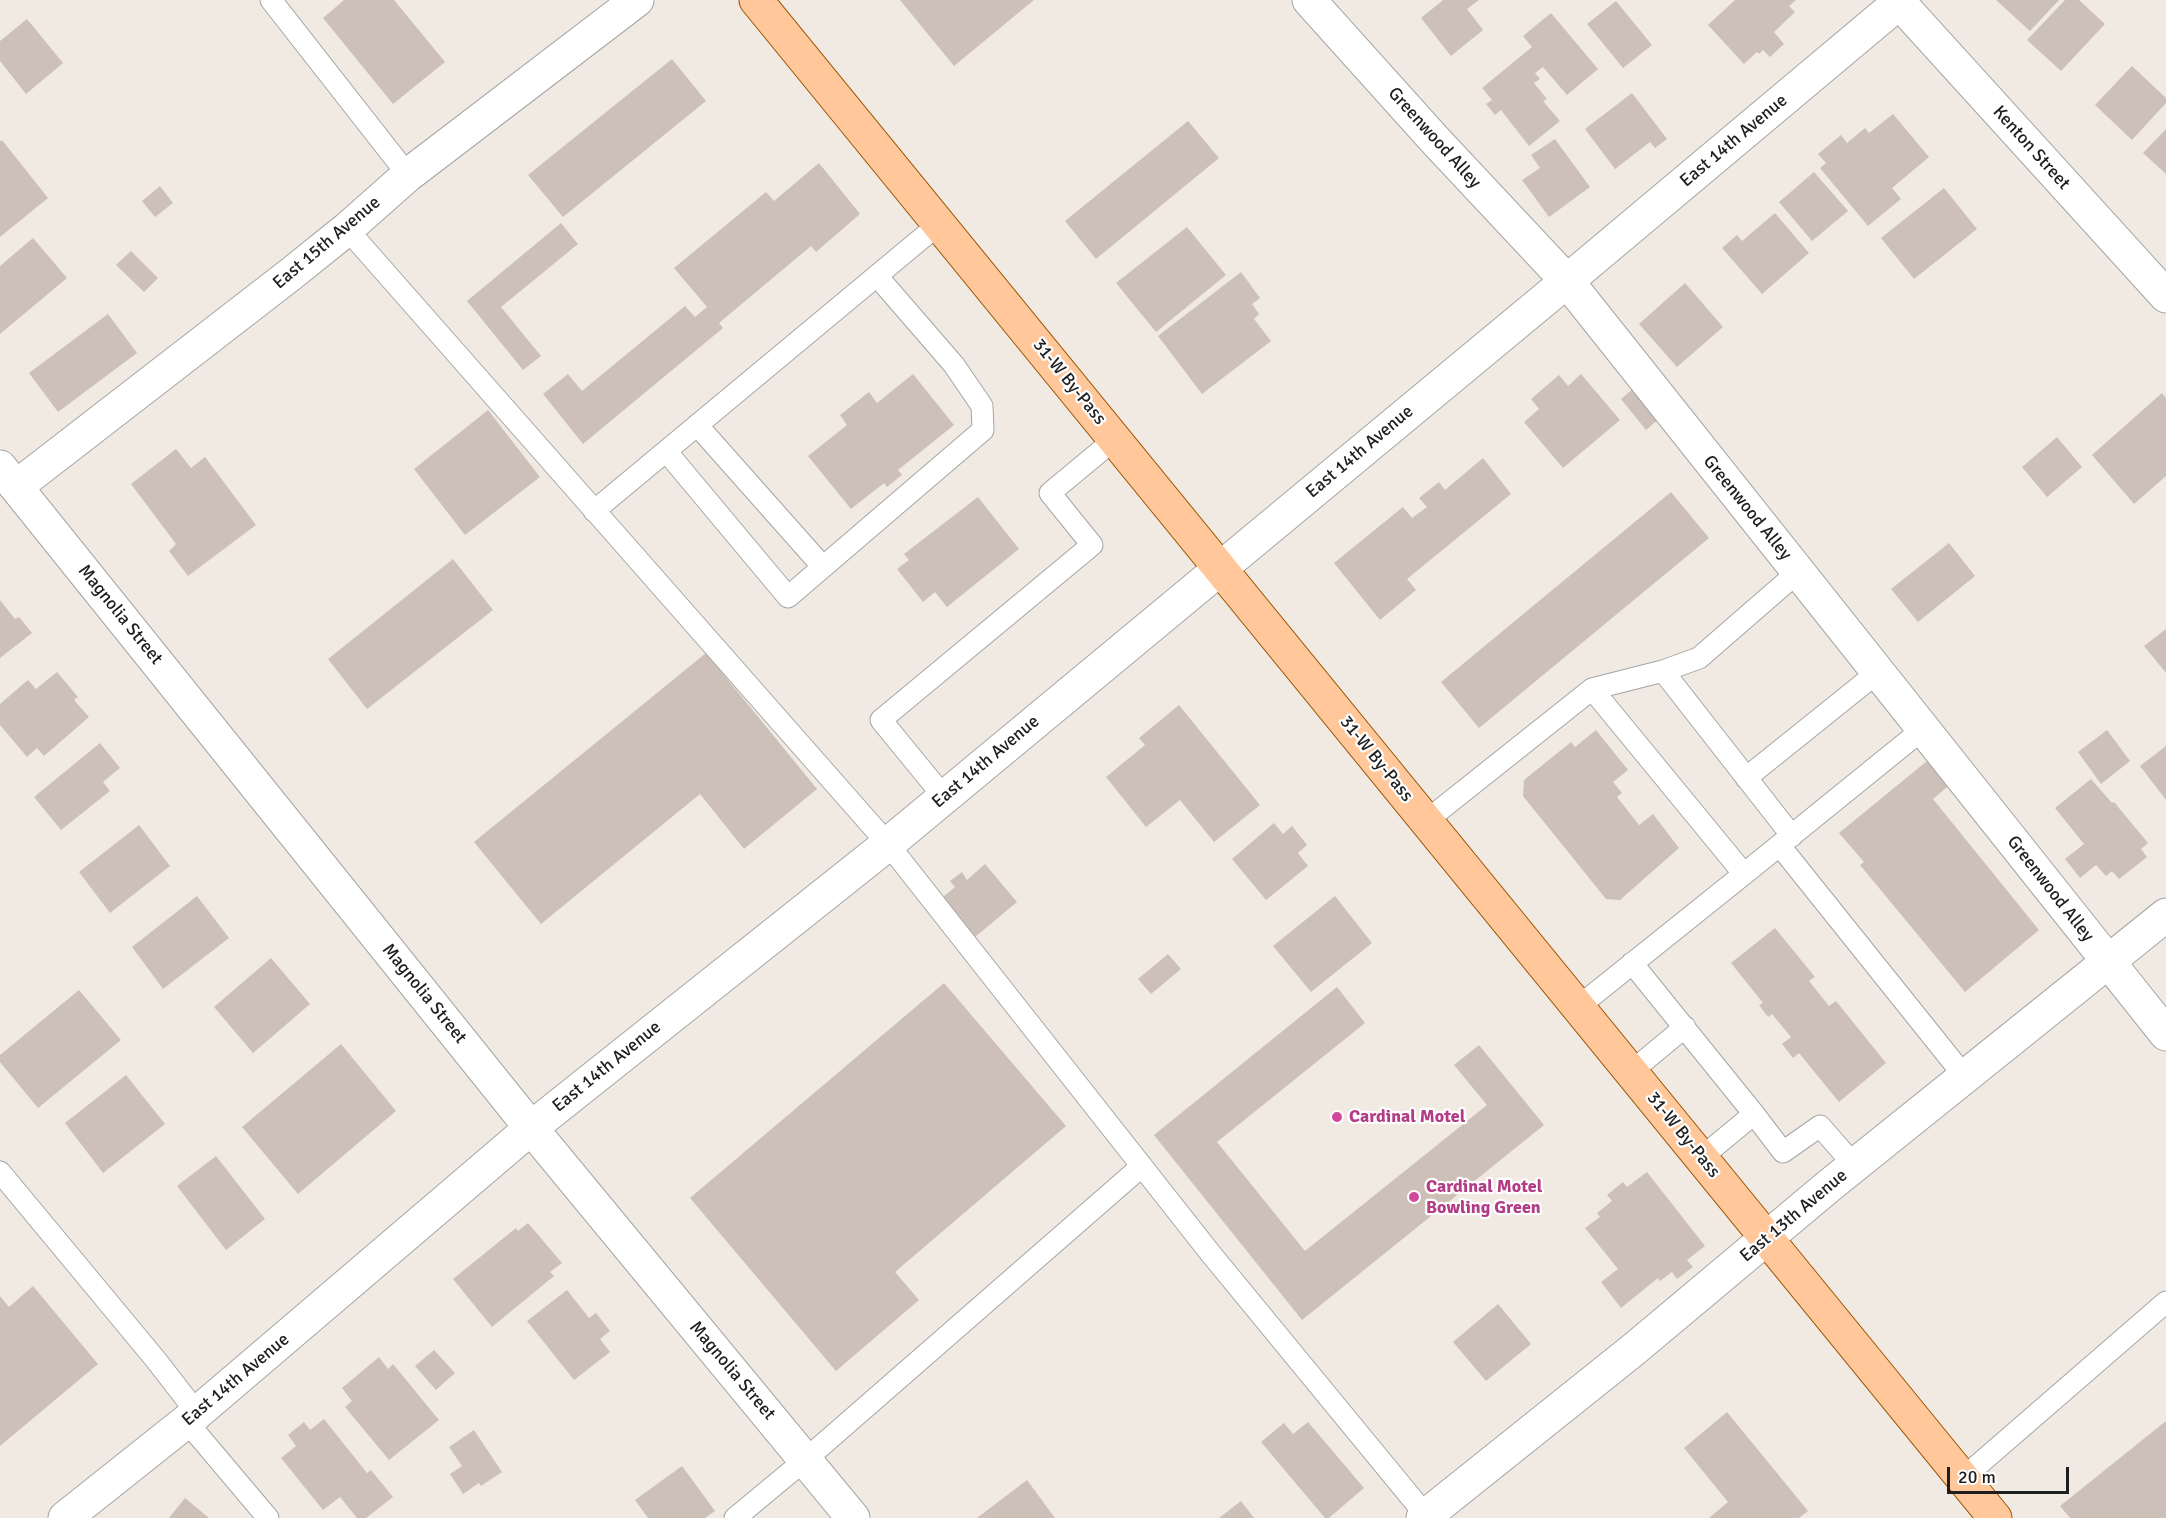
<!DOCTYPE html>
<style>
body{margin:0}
#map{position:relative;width:2166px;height:1518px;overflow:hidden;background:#f0eae3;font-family:Signika,sans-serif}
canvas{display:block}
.scale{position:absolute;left:1947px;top:1467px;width:122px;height:27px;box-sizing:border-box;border:3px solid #1e1e1e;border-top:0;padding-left:8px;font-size:18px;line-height:21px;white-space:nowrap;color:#1e1e1e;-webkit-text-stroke:4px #fff;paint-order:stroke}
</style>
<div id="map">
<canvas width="2166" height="1518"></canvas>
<div class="scale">20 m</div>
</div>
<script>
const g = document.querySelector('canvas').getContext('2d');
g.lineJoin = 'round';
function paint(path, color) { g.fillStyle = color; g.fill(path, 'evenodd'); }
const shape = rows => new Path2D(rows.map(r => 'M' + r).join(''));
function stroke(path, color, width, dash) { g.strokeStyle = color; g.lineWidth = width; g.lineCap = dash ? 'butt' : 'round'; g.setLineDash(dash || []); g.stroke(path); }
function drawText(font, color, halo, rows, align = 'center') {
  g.font = font + ' Signika,sans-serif'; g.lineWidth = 4.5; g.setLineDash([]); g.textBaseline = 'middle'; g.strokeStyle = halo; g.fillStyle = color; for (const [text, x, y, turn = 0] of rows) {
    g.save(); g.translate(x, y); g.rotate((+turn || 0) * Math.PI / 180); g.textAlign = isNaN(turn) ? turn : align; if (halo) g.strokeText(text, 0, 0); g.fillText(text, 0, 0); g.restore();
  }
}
const building = shape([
 [344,0,394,0,445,62,393,104,323,18],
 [900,0,1034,0,954,66],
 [1443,0,1479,0,1467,9,1483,30,1451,56,1421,18],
 [1735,0,1796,0,1789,6,1795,12,1774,32,1784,44,1770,57,1763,50,1759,54,1757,52,1744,64,1708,25],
 [1996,0,2059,0,2030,31],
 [2065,0,2079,0,2105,24,2061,71,2027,40],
 [1616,1,1652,45,1623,68,1587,24],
 [1551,13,1598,69,1567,95,1543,67,1535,73,1540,79,1534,83,1547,99,1543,101,1560,121,1529,146,1501,110,1495,115,1486,104,1492,100,1482,88,1532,47,1523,36],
 [27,19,63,63,26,94,0,61,0,41],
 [672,59,706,101,563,217,528,175],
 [2132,66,2166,98,2166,103,2132,140,2095,105],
 [1632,93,1667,139,1655,148,1650,142,1615,169,1585,129],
 [1893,114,1929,157,1892,188,1901,199,1868,226,1820,168,1826,163,1818,154,1841,135,1847,143,1865,128,1869,133],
 [1188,121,1219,158,1096,259,1065,221],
 [2166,129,2166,174,2143,153],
 [1555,139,1590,187,1549,217,1522,180,1540,168,1531,155],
 [2,140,48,198,0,237,0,142],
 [819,163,860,214,816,252,811,246,719,323,723,328,583,444,543,394,568,374,582,391,685,306,695,317,707,307,674,268,766,192,774,201],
 [1814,172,1848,211,1812,241,1779,202],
 [160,186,173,203,155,217,142,201],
 [1944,188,1977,229,1914,279,1881,238],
 [1775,213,1809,253,1762,294,1722,248,1737,235,1742,241],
 [561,223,578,244,501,307,541,356,523,370,467,301],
 [1187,227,1226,275,1156,332,1116,283],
 [33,238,67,278,0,334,0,266],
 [131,251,158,278,144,292,116,265],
 [1241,272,1260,298,1252,304,1259,314,1254,319,1271,341,1202,394,1158,336],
 [1685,283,1723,327,1677,367,1639,324],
 [108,314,137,353,58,412,29,373],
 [913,374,954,425,898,470,902,475,887,487,884,483,851,509,808,456,847,425,840,415,869,392,877,403],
 [1581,374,1620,420,1563,468,1524,422,1539,409,1531,399,1559,375,1568,386],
 [1641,382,1666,413,1646,430,1621,399],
 [2162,393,2166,398,2166,476,2134,504,2092,455],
 [488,410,540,477,465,535,414,469],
 [2057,437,2082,467,2047,497,2022,467],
 [176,449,191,468,205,457,256,525,188,576,169,551,176,544,131,484],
 [1483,458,1511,494,1407,579,1416,590,1380,620,1334,563,1403,507,1412,518,1427,507,1419,498,1439,482,1445,490],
 [1671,492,1709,538,1479,728,1441,682],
 [978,497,1019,549,947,607,935,592,923,602,897,569,909,560,904,554],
 [1949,543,1975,576,1918,622,1891,589],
 [453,559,493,610,367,709,328,659],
 [0,600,15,619,19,617,32,633,0,658],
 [2166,629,2166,673,2144,646],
 [706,653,817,789,744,849,700,794,541,924,474,842],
 [57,672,78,697,74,700,89,717,44,756,37,748,27,757,0,725,0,704,28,680,36,689],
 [1179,705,1260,805,1214,842,1180,800,1146,827,1106,777,1145,745,1139,738],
 [1596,730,1628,770,1613,782,1622,793,1617,797,1639,825,1653,814,1679,848,1620,900,1606,899,1523,796,1524,780,1571,742,1575,747],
 [2107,730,2130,761,2101,784,2078,752],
 [100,743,120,768,103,782,110,791,61,830,34,797],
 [2166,746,2166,800,2140,766],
 [1938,752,1959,777,1933,799,2039,930,1965,992,1860,865,1864,862,1839,833],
 [2091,779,2112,803,2114,802,2148,843,2141,849,2147,857,2119,879,2112,871,2106,876,2096,865,2080,878,2065,859,2084,844,2055,808],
 [1274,823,1283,834,1292,826,1307,845,1298,853,1308,866,1266,900,1232,859],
 [139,825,170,866,110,913,79,872],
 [985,864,1017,902,975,937,943,897,955,887,950,881,962,872,967,880],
 [197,896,229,938,163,989,132,947],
 [1335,896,1372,943,1311,992,1273,946],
 [1775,928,1815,977,1809,981,1829,1006,1836,1001,1886,1063,1839,1102,1799,1053,1793,1058,1782,1044,1791,1037,1772,1014,1768,1017,1759,1005,1763,1003,1731,963],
 [1168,954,1181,969,1151,994,1138,979],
 [271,958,310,1004,253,1053,214,1007],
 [944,983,1066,1126,895,1272,919,1300,836,1371,690,1198],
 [1337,987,1365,1023,1217,1142,1305,1251,1487,1105,1454,1065,1479,1045,1544,1125,1302,1320,1154,1135],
 [79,990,121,1040,38,1108,0,1062,0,1055],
 [341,1044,396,1111,298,1194,242,1127],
 [126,1075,165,1124,103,1173,65,1123],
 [216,1156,265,1219,226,1250,177,1186],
 [1647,1172,1705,1246,1687,1260,1693,1267,1677,1279,1672,1272,1660,1281,1658,1278,1621,1308,1601,1282,1618,1269,1585,1228,1600,1217,1597,1213,1612,1201,1607,1195,1623,1182,1627,1187],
 [528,1223,562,1263,550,1272,554,1276,492,1327,453,1279,516,1228,518,1231],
 [33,1286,98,1364,0,1446,0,1296,9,1307],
 [567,1290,589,1318,596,1313,610,1331,600,1339,610,1352,574,1380,527,1321],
 [1498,1304,1531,1344,1486,1381,1453,1342],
 [434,1350,455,1373,436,1390,415,1366],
 [379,1357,388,1369,393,1364,439,1420,389,1460,345,1407,352,1401,342,1388],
 [1727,1412,1808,1511,1799,1518,1709,1518,1728,1502,1684,1448],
 [324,1419,367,1473,371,1470,393,1497,366,1518,357,1518,340,1497,323,1510,281,1458,296,1446,288,1435,304,1422,310,1430],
 [2166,1421,2166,1518,2070,1518,2060,1506],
 [1308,1422,1364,1488,1329,1518,1325,1518,1261,1442,1284,1423,1293,1434],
 [474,1430,502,1472,481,1486,479,1483,463,1494,450,1474,462,1466,449,1447],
 [682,1466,715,1511,705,1518,648,1518,635,1500],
 [1027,1480,1055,1518,977,1518],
 [185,1498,209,1518,169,1518],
 [1241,1501,1254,1518,1219,1518]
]);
const service = shape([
 [271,0,408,175],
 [347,229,888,844,1211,1254,1428,1518],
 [697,425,823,567],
 [666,451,788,597,983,430,982,406,954,365,877,276],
 [594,511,939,224],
 [1663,671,1792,836],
 [1592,689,1663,671,1699,658,1798,572],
 [1746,778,1878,672],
 [944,797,881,720,1092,545,1050,493,1115,439],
 [1426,821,1592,689,1744,874,1578,1007],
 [1780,846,1965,1077],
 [1744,874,1923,729],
 [1632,963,1754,1114,1783,1152,1820,1126,1854,1165],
 [1632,1071,1685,1027],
 [1702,1157,1754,1114],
 [0,1172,156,1360,197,1413],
 [187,1422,268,1518],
 [1963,1478,2166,1302],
 [735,1518,805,1460,1142,1166]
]);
const minor = shape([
 [1309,0,1434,139,1567,281,2166,1034],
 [1897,0,2166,296],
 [0,467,531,1128,853,1518],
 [17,486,291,274,347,229,408,175,637,0],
 [65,1518,197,1413,531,1128,888,844,1567,281,1902,0],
 [1423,1518,1633,1350,1830,1185,2166,915]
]);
const primary = shape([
 [756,0,1995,1518]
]);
const markers = [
 [1337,1117,6,"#d1479c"],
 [1414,1197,6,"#d1479c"]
];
const streetNames = [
 ["Greenwood Alley",1434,138,48],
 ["East 14th Avenue",1734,141,-40],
 ["Kenton Street",2031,148,48],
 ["East 15th Avenue",327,243,-40],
 ["31-W By-Pass",1069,382,51],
 ["East 14th Avenue",1360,452,-40],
 ["Greenwood Alley",1747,508,51],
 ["Magnolia Street",120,615,51],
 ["31-W By-Pass",1376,759,51],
 ["East 14th Avenue",986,762,-40],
 ["Greenwood Alley",2050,889,52],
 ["Magnolia Street",424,994,51],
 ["East 14th Avenue",607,1067,-39],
 ["31-W By-Pass",1683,1135,51],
 ["East 13th Avenue",1794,1216,-40],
 ["Magnolia Street",732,1371,50],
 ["East 14th Avenue",236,1380,-40]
];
const hotelNames = [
 ["Cardinal Motel",1349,1117],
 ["Cardinal Motel",1426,1187],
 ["Bowling Green",1426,1208]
];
paint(building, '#cdc0b9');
stroke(service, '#a5a5a5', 23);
stroke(minor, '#a5a5a5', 35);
stroke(primary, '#995300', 35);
stroke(service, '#fff', 21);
stroke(minor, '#fff', 33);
stroke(primary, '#ffc79a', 33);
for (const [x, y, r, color] of markers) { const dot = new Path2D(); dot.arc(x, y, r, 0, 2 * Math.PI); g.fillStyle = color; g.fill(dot); stroke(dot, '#fff', 2); }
drawText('18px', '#1e1e1e', '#fff', streetNames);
drawText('bold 18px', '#b23c85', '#fff', hotelNames, 'left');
</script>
